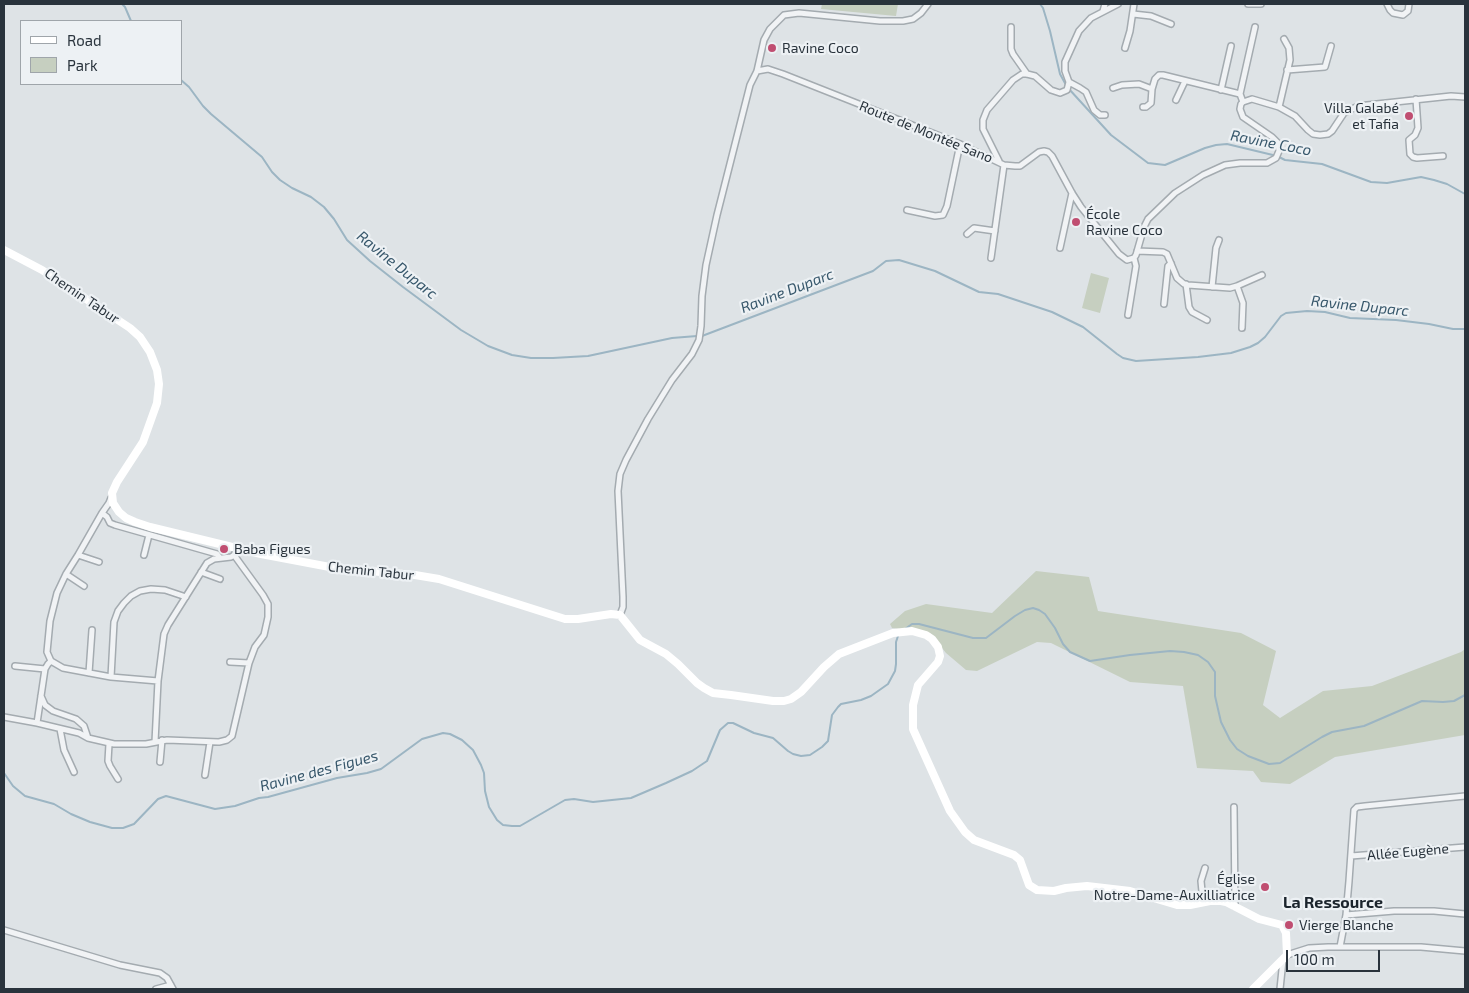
<!DOCTYPE html>
<meta charset="utf-8">
<style>
body{margin:0}
#map{position:relative;width:1469px;height:993px;overflow:hidden;background:#dee3e6;font-family:"Exo 2",sans-serif}
canvas{display:block}
.frame{position:absolute;inset:0;border:5px solid #29333c;pointer-events:none}
.legend{position:absolute;left:20px;top:20px;width:162px;height:65px;box-sizing:border-box;background:#edf1f4;border:1px solid #9fa5aa;margin:0;padding:6px 9px;list-style:none;font-size:15px;color:#29333c}
.legend li{display:flex;align-items:center;gap:10px;height:25px}
.legend b{width:25px;border:1px solid #9fa5aa}
.scale{position:absolute;left:1286px;top:950px;width:94px;height:22px;box-sizing:border-box;border:2px solid #29333c;border-top:0;padding-left:6px;font-size:15px;line-height:18px;white-space:nowrap;color:#29333c;-webkit-text-stroke:4px #edf1f4;paint-order:stroke}
</style>
<div id="map">
<canvas width="1469" height="993"></canvas>
<div class="frame"></div>
<ul class="legend">
<li><b style="height:6px;background:#fff"></b>Road</li>
<li><b style="height:14px;background:#c6cfc0"></b>Park</li>
</ul>
<div class="scale">100 m</div>
</div>
<script>
const g = document.querySelector('canvas').getContext('2d');
g.lineJoin = 'round';
function paint(path, color) { g.fillStyle = color; g.fill(path, 'evenodd'); }
const shape = rows => new Path2D(rows.map(r => 'M' + r).join(''));
function stroke(path, color, width, dash) { g.strokeStyle = color; g.lineWidth = width; g.lineCap = dash ? 'butt' : 'round'; g.setLineDash(dash || []); g.stroke(path); }
function drawText(font, color, halo, rows, align = 'center') {
  g.font = font + ' "Exo 2",sans-serif'; g.lineWidth = 4.5; g.setLineDash([]); g.textBaseline = 'middle'; g.strokeStyle = halo; g.fillStyle = color; for (const [text, x, y, turn = 0] of rows) {
    g.save(); g.translate(x, y); g.rotate((+turn || 0) * Math.PI / 180); g.textAlign = isNaN(turn) ? turn : align; if (halo) g.strokeText(text, 0, 0); g.fillText(text, 0, 0); g.restore();
  }
}
const green = shape([
 [822,4,898,4,896,16,821,9],
 [1091,273,1109,278,1100,313,1082,308],
 [1036,571,1089,577,1098,611,1241,633,1276,651,1263,705,1280,718,1323,691,1372,686,1461,652,1465,649,1465,735,1335,757,1290,784,1261,782,1253,771,1197,768,1183,686,1130,682,1051,643,1037,642,977,671,966,670,946,653,930,633,892,628,890,624,905,611,926,604,992,613]
]);
const stream = shape([
 [122,4,125,7,131,21],
 [1040,4,1043,8,1050,31,1060,74,1066,85],
 [181,80,189,87,203,106,211,114,262,157,272,172,280,180,292,188,311,197,324,207,334,219,347,240,370,261,403,287,461,330,488,346,512,355,531,358,553,358,588,356,672,338,697,336],
 [1069,89,1111,135,1148,163,1165,165,1205,148,1216,145,1227,144,1277,156,1285,160,1322,164,1371,182,1387,183,1421,177,1434,180,1447,184,1465,194],
 [702,336,873,271,886,261,899,260,935,271,979,292,998,294,1052,312,1083,327,1117,354,1123,358,1136,361,1198,357,1231,353,1250,347,1258,343,1265,337,1281,316,1286,313,1307,311,1325,312,1350,318,1396,320,1429,324,1453,329,1465,329],
 [905,629,912,624,919,624,973,638,986,638,1015,616,1025,610,1033,608,1039,610,1045,614,1055,628,1063,644,1070,652,1090,661,1130,655,1170,651,1184,652,1198,655,1208,662,1215,672,1215,696,1221,722,1230,740,1237,749,1248,756,1269,764,1280,763,1322,737,1332,732,1364,726,1422,701,1443,702,1454,701,1465,695],
 [4,773,13,786,25,796,54,804,71,814,90,822,112,828,123,828,134,824,158,799,166,796,215,809,235,806,259,798,268,797,337,778,367,773,381,769,422,739,443,733,450,734,462,740,473,750,481,765,484,773,485,791,489,807,497,820,503,825,512,826,520,826,565,800,574,799,593,802,631,798,666,783,692,771,707,761,720,730,728,723,733,723,754,733,773,738,788,751,793,754,801,756,810,755,822,747,828,741,832,715,838,707,841,704,861,700,871,696,888,684,895,671,896,664,896,642,898,636]
]);
const street = shape([
 [1248,4,1261,4],
 [1387,4,1390,10,1393,13,1403,15,1408,11,1409,4],
 [1103,11,1105,4],
 [1133,14,1151,16,1171,24],
 [1011,27,1011,49,1013,54,1027,74],
 [1125,48,1130,31,1134,4],
 [1287,70,1325,67,1331,46],
 [757,71,768,69,783,74,960,144,1004,165,1015,166,1020,166,1039,152,1044,151,1048,152,1052,156,1072,193,1081,207,1119,254,1127,260,1134,258,1136,255,1144,227,1148,219,1175,193,1203,175,1225,165,1240,163,1267,163,1276,158,1279,151,1278,143,1272,137,1243,117,1240,109,1241,104,1243,102,1252,99,1279,107,1295,116,1308,130,1313,134,1320,135,1328,134,1332,131,1344,113,1358,106,1451,96,1465,97],
 [1069,82,1080,88,1086,92,1094,110,1100,115,1105,115],
 [1113,88,1122,85,1139,84,1152,89],
 [1221,90,1231,46],
 [1240,94,1255,27],
 [1416,99,1418,128,1415,135,1409,140,1410,154,1413,157,1417,158,1443,156],
 [1176,100,1185,81],
 [1143,107,1146,107,1151,103,1152,89,1155,79,1159,75,1163,75,1240,94,1243,102],
 [1279,107,1290,60,1289,48,1284,39],
 [999,161,983,129,983,120,987,110,1013,80,1022,74,1027,74,1035,76,1051,90,1060,93,1067,90,1069,82,1065,71,1065,62,1079,31,1091,18,1118,4],
 [907,210,935,216,943,215,947,206,960,144],
 [967,234,974,228,995,231],
 [1060,248,1072,193],
 [1137,251,1163,252,1167,254,1177,278,1184,284,1188,285,1230,288,1237,286,1262,275],
 [991,258,1004,165],
 [1186,284,1189,307,1192,312,1207,320],
 [1237,286,1243,303,1242,328],
 [1212,287,1216,248,1219,240],
 [1164,304,1168,266,1171,263],
 [1128,315,1136,266,1134,258],
 [111,498,109,503,102,513,78,555,66,574,57,593,50,621,47,652,51,661,63,668,111,677,158,681],
 [102,513,107,517,110,523,115,525,217,554,220,558],
 [78,555,99,562],
 [144,555,149,535],
 [201,572,220,579],
 [66,574,84,586],
 [620,615,623,607,623,597,618,491,620,474,626,460,648,419,672,380,692,354,699,340,701,326,702,296,706,265,717,215,750,85,757,71,764,40,770,29,784,15,799,13,880,21,903,21,913,19,921,13,928,4],
 [230,662,249,663],
 [15,666,45,669],
 [89,673,92,630],
 [111,677,114,622,118,611,124,603,131,596,140,591,151,589,165,590,186,597],
 [41,696,45,705,53,711,76,719,84,726,88,738],
 [4,717,37,723,79,733,88,738,114,744,146,744,167,740,219,742,227,740,232,736,249,663,255,647,264,635,268,617,268,604,263,595,234,555],
 [37,723,45,669,48,664,51,661],
 [60,729,64,750,74,772],
 [155,742,158,681,164,634,168,625,207,563,214,559,231,557,234,555,235,553],
 [109,744,108,761,110,766,118,779],
 [160,762,162,740],
 [205,775,210,742],
 [1234,807,1235,906],
 [1351,856,1465,847],
 [1203,902,1201,881,1205,868],
 [1346,915,1394,911,1434,911,1465,914],
 [4,930,120,965,160,973,167,978,173,989],
 [1340,947,1346,915,1349,881,1354,810,1357,807,1365,806,1465,796],
 [1287,955,1309,948,1328,947,1421,947,1465,951],
 [156,989,171,985],
 [1280,989,1283,960]
]);
const secondary = shape([
 [4,250,42,270,130,328,140,337,150,352,157,370,159,384,157,403,143,442,117,482,112,493,113,503,119,512,126,518,135,522,150,527,261,554,335,568,415,575,439,579,565,619,578,619,611,614,620,615,640,640,666,654,678,664,697,683,704,688,713,693,731,695,773,701,784,701,791,699,801,692,824,667,839,654,893,633,912,631,926,635,932,639,938,647,940,656,938,662,918,685,913,705,913,729,950,811,965,832,974,840,1014,855,1020,860,1029,885,1037,890,1054,891,1066,888,1087,886,1130,891,1177,905,1190,905,1210,901,1221,901,1226,902,1259,919,1282,925,1286,933,1287,955,1253,989]
]);
const markers = [
 [772,48,5,"#c04e71"],
 [1409,116,5,"#c04e71"],
 [1076,222,5,"#c04e71"],
 [224,549,5,"#c04e71"],
 [1265,887,5,"#c04e71"],
 [1289,925,5,"#c04e71"]
];
const poiNames = [
 ["Ravine Coco",782,48],
 ["Villa Galabé",1399,108,"right"],
 ["et Tafia",1399,124,"right"],
 ["École",1086,214],
 ["Ravine Coco",1086,230],
 ["Baba Figues",234,549],
 ["Église",1255,879,"right"],
 ["Notre-Dame-Auxilliatrice",1255,895,"right"],
 ["Vierge Blanche",1299,925]
];
const streetNames = [
 ["Route de Montée Sano",926,132,22],
 ["Chemin Tabur",82,296,34],
 ["Chemin Tabur",371,571,6],
 ["Allée Eugène",1408,852,-5]
];
const waterNames = [
 ["Ravine Coco",1271,143,11],
 ["Ravine Duparc",397,265,39],
 ["Ravine Duparc",787,291,-21],
 ["Ravine Duparc",1360,306,6],
 ["Ravine des Figues",319,771,-15]
];
const quarterNames = [
 ["La Ressource",1333,903]
];
paint(green, '#c6cfc0');
stroke(stream, '#9cb5c3', 2);
stroke(street, '#a4abb0', 8);
stroke(street, '#f1f3f5', 5);
stroke(secondary, '#fff', 8);
for (const [x, y, r, color] of markers) { const dot = new Path2D(); dot.arc(x, y, r, 0, 2 * Math.PI); g.fillStyle = color; g.fill(dot); stroke(dot, '#edf1f4', 2); }
drawText('14px', '#29333c', '#edf1f4', poiNames, 'left');
drawText('14px', '#29333c', '#edf1f4', streetNames);
drawText('italic 15px', '#37576b', '#edf1f4', waterNames);
drawText('bold 16px', '#1b242c', '#edf1f4', quarterNames);
</script>
